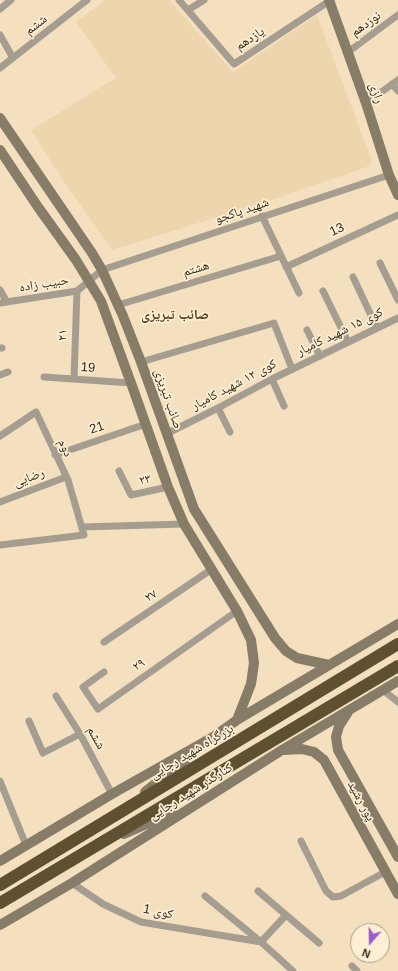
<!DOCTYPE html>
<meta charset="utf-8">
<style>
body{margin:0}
#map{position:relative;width:398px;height:971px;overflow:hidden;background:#f4e0bf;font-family:Helvetica,sans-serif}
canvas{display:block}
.north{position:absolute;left:350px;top:923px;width:40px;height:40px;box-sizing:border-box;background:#feeed3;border:1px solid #aca08a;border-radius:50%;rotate:200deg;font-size:11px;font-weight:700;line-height:16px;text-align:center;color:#312a1d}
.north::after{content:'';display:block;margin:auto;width:14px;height:18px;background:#985cd4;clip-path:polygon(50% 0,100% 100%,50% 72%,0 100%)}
</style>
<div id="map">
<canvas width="398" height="971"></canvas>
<div class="north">N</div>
</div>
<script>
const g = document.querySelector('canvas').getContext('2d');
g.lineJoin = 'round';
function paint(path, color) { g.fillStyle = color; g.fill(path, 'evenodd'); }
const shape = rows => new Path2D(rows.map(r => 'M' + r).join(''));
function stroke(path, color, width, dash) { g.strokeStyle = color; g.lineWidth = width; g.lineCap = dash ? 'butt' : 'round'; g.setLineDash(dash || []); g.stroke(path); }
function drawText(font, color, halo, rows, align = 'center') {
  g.font = font + ' Helvetica,"Noto Naskh Arabic",sans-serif'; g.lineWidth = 3.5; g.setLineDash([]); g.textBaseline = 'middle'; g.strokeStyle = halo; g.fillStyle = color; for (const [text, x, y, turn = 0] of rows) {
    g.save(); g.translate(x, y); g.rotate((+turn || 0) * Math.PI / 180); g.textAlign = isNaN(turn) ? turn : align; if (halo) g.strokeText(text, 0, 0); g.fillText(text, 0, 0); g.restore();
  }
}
const built = shape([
 [106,0,169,0,233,72,317,15,372,161,367,167,265,202,112,250,63,180,31,130,116,78,76,22]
]);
const street = shape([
 [179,0,234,64,331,0],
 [0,9,11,0],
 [188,10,204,0],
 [0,35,13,58],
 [348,52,398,15],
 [0,68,87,0],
 [392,84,398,91],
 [366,103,398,80],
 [262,216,299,293],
 [380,263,398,300],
 [286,267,398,215],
 [353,277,377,328],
 [0,290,7,302],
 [323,291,348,342],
 [0,303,77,291,102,270,389,175],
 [118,305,281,256],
 [307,330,320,356],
 [0,348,2,348],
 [141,362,274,323,292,369],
 [0,375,8,372],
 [44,377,131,383],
 [74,379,77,291],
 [272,379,284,406],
 [218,408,230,432],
 [166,434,218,408,272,379,398,318],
 [0,436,36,412,68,480,84,535,0,545],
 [55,455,146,424],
 [119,471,131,495,168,487],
 [0,502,66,477],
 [82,527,184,524],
 [104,642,212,569],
 [104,672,83,687,98,709,237,611],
 [383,690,398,702],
 [56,696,80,734,112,794],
 [29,721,43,753,80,734],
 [0,781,26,845],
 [301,841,326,891,333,897,341,896,385,872],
 [72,883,103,904,141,922,261,942,205,896],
 [258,891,286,915],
 [352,966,357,971],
 [293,971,261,942,286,915,319,943]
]);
const secondary = shape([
 [329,0,366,103,389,175,398,195],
 [0,118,92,253,102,270,123,316,141,362,194,509,275,638,286,651,297,658,329,665],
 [0,150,38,207,76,260,101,301,131,383,168,487,184,524,237,611,251,640,254,663,251,684,237,720],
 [348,712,339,726,336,737,338,750,398,857],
 [284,750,302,749,314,752,324,760,398,894],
 [145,792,190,756],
 [124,834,173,812],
 [0,861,112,794,213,737,237,720,398,624],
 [0,925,72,883,282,750,398,681]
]);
const highway = shape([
 [0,885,398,644],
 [0,903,398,666]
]);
const streetNames = [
 ["نوزدهم",366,24,-36],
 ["ششم",36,25,-38],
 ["یازدهم",250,39,-33],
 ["رازی",376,93,71],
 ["شهید پاکجو",242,211,-19],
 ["13",337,230,-25],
 ["هشتم",196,269,-17],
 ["حبیب زاده",44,284,-9],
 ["کوی ۱۵ شهید کامیار",340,332,-26],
 ["۲۱",63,335,-88],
 ["19",88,368,4],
 ["کوی ۱۲ شهید کامیار",234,385,-28],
 ["صائب تبریزی",168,399,71],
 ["21",97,428,-19],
 ["دوم",65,448,65],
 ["رضایی",29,478,-21],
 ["۲۳",145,480,-12],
 ["۲۷",151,596,-34],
 ["۲۹",139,665,-35],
 ["ششم",96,738,61],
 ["بزرگراه شهید رجایی",192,752,-31],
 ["کنارگذر شهید رجایی",191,792,-32],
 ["پور رشید",361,801,62],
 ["کوی 1",158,912,11]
];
const neighbourhoodNames = [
 ["صائب تبریزی",175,315]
];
paint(built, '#edd5ad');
stroke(street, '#a59e90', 7);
stroke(secondary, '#877c67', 10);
stroke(highway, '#5f5032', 12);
drawText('13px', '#312a1d', '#feeed3', streetNames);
drawText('bold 14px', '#524124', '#feeed3', neighbourhoodNames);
</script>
